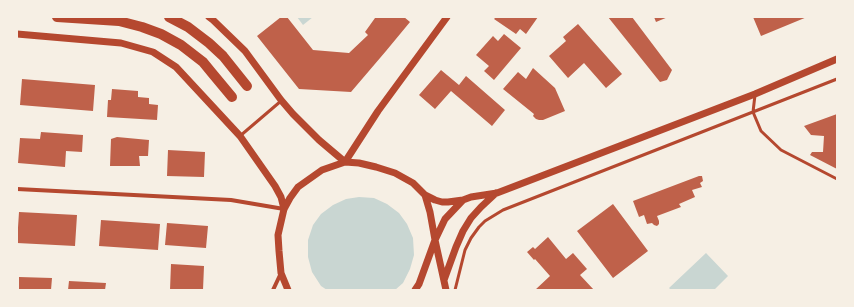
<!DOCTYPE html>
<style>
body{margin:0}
#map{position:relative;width:854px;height:307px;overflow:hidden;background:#f6efe4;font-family:Manrope,sans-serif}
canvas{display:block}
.frame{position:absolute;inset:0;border:18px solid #f6efe4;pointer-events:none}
</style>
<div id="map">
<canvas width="854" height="307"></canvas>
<div class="frame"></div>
</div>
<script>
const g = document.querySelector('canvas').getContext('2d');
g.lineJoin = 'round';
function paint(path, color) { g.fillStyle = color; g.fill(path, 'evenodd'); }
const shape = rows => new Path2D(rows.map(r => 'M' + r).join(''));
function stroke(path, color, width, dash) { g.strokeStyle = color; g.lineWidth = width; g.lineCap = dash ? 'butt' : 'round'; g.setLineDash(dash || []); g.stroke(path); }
const water = shape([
 [297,17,313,17,303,25],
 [359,197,374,198,387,204,399,213,407,224,413,238,414,255,410,269,403,283,395,290,327,290,321,286,312,272,308,257,308,240,313,225,321,214,333,205,346,199],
 [706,253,728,276,714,290,671,290,669,288]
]);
const building = shape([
 [281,17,287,17,313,50,349,53,368,35,365,32,375,18,373,17,404,17,410,22,386,51,351,92,299,89,257,36],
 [496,17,538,17,526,34,520,29,516,34,494,19],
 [608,17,632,17,672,70,667,80,660,82],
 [654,17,668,17,656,22],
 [753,17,807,17,761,36],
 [578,24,622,74,606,88,584,63,568,78,549,56,566,41,563,37],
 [504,34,521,48,494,80,484,71,489,66,476,55,493,36,498,41],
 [533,68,555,88,565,111,543,120,539,120,536,119,533,116,534,114,503,89,518,72,526,79],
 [441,70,459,85,466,76,505,110,492,126,451,91,435,109,419,95],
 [22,79,95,85,93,111,20,105],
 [112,89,138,91,138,97,149,98,149,104,158,105,157,120,107,117,108,100,111,100],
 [837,114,837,169,810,155,812,152,823,152,824,136,811,135,804,126],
 [41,132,83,135,82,152,66,151,65,167,18,163,20,138,40,139],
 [117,137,149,140,148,156,139,156,140,166,110,166,111,139],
 [168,150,205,152,204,177,167,176],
 [699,176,702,176,703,181,700,183,702,187,692,190,695,197,679,204,681,207,657,216,659,221,659,224,657,226,654,225,652,223,647,224,644,215,639,217,633,201],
 [613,204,648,251,613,278,577,231],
 [19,212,77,215,75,246,17,243],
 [101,220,160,224,158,250,99,246],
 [167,223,208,226,206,248,165,245],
 [548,237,566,259,573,253,587,269,580,275,594,290,535,290,550,276,535,259,534,260,527,252,533,247,535,249],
 [171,264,204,266,203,290,170,290],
 [19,277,52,278,51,290,19,290],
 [69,281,106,283,105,290,68,290]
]);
const service = shape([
 [755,95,753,112,761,131,781,150,837,179],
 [240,136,281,101],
 [455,290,465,250,471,238,479,227,485,221,503,210,837,79]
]);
const minor = shape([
 [17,189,231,200,284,209],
 [273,290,281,273]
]);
const tertiary = shape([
 [209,17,213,20,245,51,281,100,293,114,319,140,345,162],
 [17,34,121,43,153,52,176,67,240,136,275,186,281,197,284,209],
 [345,162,378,111,447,17],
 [425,195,435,200,442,202,448,202,463,200],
 [444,280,456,247,463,231,471,218,481,207,496,193],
 [288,290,281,273,279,251,278,235,284,209,290,198,298,187,322,170,345,162,359,163,376,167,395,173,413,183,425,195,430,212,435,240,446,290],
 [415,290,419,284,435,240,445,219,463,200,471,197,497,193,755,94,837,59]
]);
const primary = shape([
 [57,17,119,21,142,27,161,34,181,45,203,62,212,73,232,97],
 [169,17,188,27,209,43,223,56,247,86]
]);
paint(water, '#c9d6d2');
paint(building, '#bf614a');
stroke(service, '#b5482f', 3);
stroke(minor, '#b5482f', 4);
stroke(tertiary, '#b5482f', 7);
stroke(primary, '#b5482f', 10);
</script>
